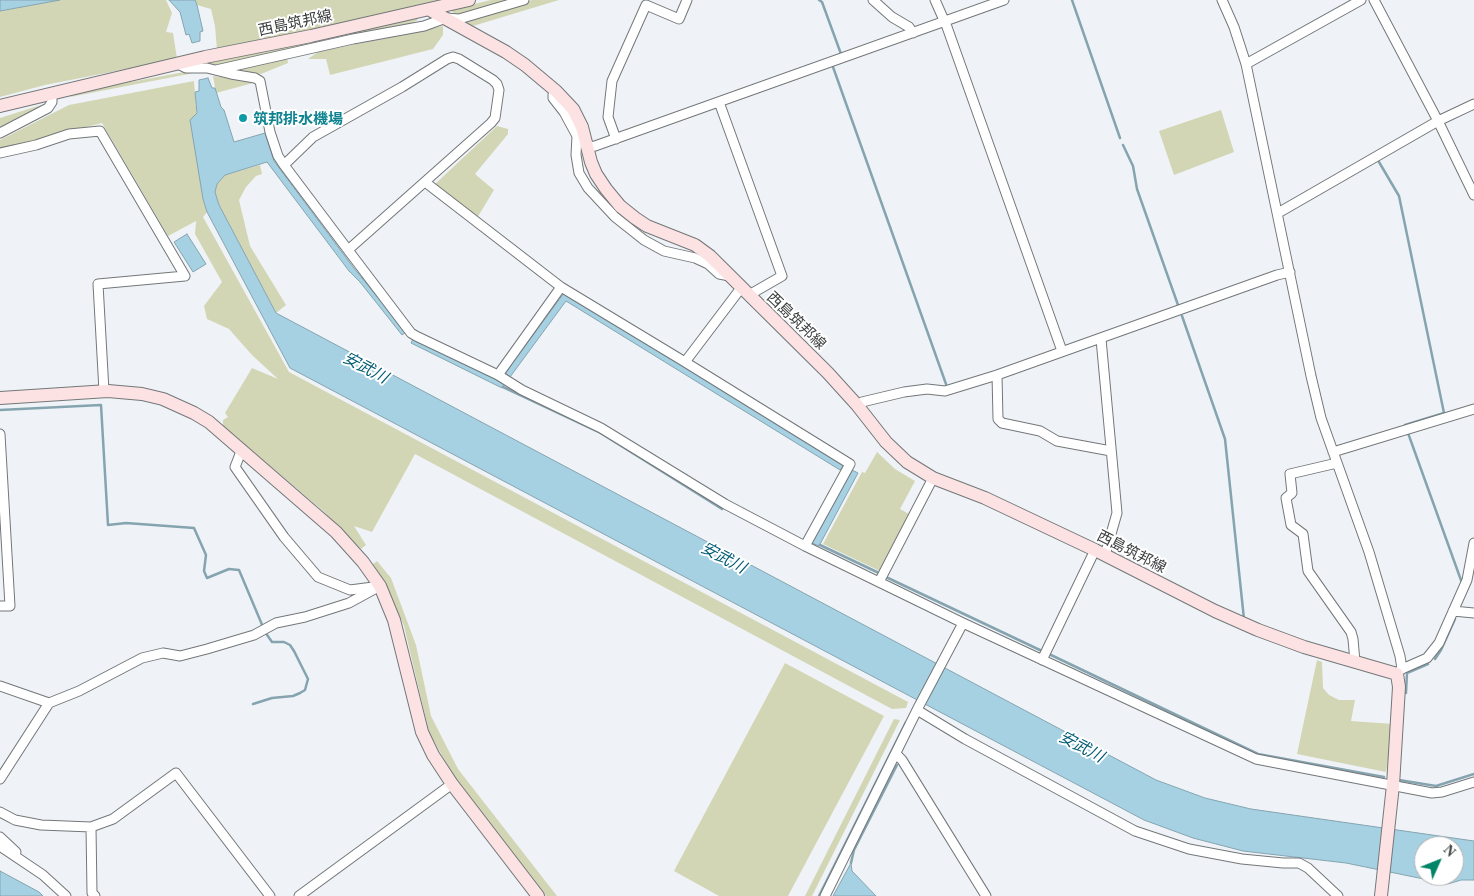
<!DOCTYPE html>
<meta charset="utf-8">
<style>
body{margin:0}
#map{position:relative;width:1474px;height:896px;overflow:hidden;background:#eff3f7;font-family:Georgia,serif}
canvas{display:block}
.north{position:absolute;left:1414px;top:836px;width:50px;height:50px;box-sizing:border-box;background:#fff;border:1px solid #b0b1b1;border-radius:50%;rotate:46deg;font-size:14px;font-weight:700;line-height:20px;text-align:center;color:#3a3c3d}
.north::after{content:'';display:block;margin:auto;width:18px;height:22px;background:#008467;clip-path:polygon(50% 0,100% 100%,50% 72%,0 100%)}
</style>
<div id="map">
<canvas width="1474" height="896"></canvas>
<div class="north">N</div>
</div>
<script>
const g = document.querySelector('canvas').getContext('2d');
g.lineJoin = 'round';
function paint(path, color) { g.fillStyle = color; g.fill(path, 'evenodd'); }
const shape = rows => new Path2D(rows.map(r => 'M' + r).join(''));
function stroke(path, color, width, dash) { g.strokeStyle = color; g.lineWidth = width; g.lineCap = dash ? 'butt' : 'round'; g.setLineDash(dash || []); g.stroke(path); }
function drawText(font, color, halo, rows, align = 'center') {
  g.font = font + ' Georgia,"Noto Sans JP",serif'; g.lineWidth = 4; g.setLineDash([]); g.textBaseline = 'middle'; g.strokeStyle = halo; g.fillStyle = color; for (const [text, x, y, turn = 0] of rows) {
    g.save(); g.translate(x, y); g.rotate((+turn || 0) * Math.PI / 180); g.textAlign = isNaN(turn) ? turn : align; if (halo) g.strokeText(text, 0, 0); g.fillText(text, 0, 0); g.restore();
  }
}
const green = shape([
 [60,0,166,0,172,13,166,32,173,33,177,59,45,85,0,97,0,11],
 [195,0,443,0,340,24,217,50,215,26,211,9,197,5],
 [491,0,509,0,458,16,450,10],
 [532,0,559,0,473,26,463,21],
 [415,17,418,20,405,26,218,65,200,64],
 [443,26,443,35,433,49,330,75,326,59,308,59,318,52],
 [287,57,288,63,261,74,231,70],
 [195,70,204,71,70,97,77,92],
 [213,76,246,80,253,83,216,93],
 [194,81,203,199,207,212,203,217,289,372,908,702,906,708,892,709,415,454,372,532,354,526,366,545,361,549,322,510,223,426,223,420,228,417,225,413,252,368,278,379,252,355,229,329,207,319,204,306,222,282,195,234,196,221,168,236,102,123,0,149,0,140,69,105],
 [41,105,35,111,0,127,0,118],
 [1221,110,1234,152,1174,175,1159,131],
 [497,126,508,129,508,134,475,174,494,190,477,218,434,185],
 [260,165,262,174,256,176,246,187,239,200,250,246,286,305,276,313,219,205,215,192,217,184,225,175],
 [877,452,895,469,915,481,900,509,909,514,880,571,823,544,862,472,865,473],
 [377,561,391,578,416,645,431,716,458,769,557,896,546,896,452,774,429,732,404,626,388,589,373,564],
 [1317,660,1322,662,1323,688,1329,695,1339,700,1355,700,1351,721,1393,724,1386,772,1297,754],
 [785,663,884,716,788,896,719,896,674,871],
 [894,719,900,720,812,896,805,896]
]);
const water = shape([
 [0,0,60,0,0,11,0,0],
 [169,0,195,0,197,5,203,31,200,32,200,41,192,43,189,34,186,35,180,12,169,0],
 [208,78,212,88,215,88,221,107,224,110,234,142,265,133,274,161,353,267,406,332,402,335,360,282,349,271,267,162,225,175,217,184,215,192,219,205,276,313,1156,780,1205,798,1251,809,1474,841,1474,880,1461,880,1448,884,1346,863,1243,851,1193,838,1144,820,290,368,207,212,203,199,190,120,197,113,195,92,199,91,199,80,208,78],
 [1424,846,1454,846,1454,876,1424,876,1424,846],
 [187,234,206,264,193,272,174,242,187,234],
 [564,293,844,465,840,470,566,301,510,377,505,373,564,293],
 [413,339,505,384,502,388,411,343,413,339],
 [852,470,858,473,819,546,812,543,852,470],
 [851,863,852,871,876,896,833,896,851,863],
 [0,871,39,892,43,896,0,896,0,871]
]);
const stream = shape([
 [819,0,822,2,841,54],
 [1072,0,1120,138],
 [833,67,946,384],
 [1123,145,1133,166,1137,189,1178,305],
 [1379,162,1399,196,1444,413,1405,425],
 [1182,316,1225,439,1244,619],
 [503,387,599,432,722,509],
 [0,410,101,405,108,525,126,523,194,528,206,555,204,571,207,578,229,569,239,570,263,627],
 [1408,433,1462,583],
 [820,545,879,573],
 [888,578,1042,651],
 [1051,655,1258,754,1384,777],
 [1435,659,1441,650,1455,619],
 [1406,693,1407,673,1428,664],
 [253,704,272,698,293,696,300,693,305,690,308,679,294,651,290,645,284,642,272,642,265,632],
 [1399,780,1436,786,1474,774],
 [851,863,854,850,897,765],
 [819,896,906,722]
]);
const street = shape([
 [873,0,892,17,909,27,913,33],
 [935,0,947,27,1062,351],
 [1222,0,1234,27,1246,64,1311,376,1321,418,1369,552,1400,656,1402,669],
 [1374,0,1438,121,1474,195],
 [178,64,186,68,207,68,231,74,255,78,260,81,270,132,278,156,284,165],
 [1246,64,1361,0],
 [216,70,353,39,424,26,446,18,459,19,524,0],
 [556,91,553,95,553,98,564,112,577,136,576,155,579,173,588,188,615,217,644,240,664,251,695,258,708,264,719,274,730,276],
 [719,102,782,276,749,295],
 [0,133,48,108,52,102,52,93],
 [616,139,608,117,612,81,646,5,679,19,687,0],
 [588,147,595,146,1004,0],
 [0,153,36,145,69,134,100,131,185,276,98,284,104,391],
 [425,182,561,287,685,362,741,288],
 [1278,213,1438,121,1474,104],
 [348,250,491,123,495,118,499,90,497,84,493,80,459,59,453,57,447,59,402,87,313,137,284,165,348,250,411,333,416,336,498,375,522,390,601,428,725,504,805,546,963,623,1256,759,1432,793,1442,792,1474,782],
 [1101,339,1117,513,1105,555],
 [685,362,850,464,805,546],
 [498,375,561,287],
 [997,375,998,419,1002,423,1040,431,1057,441,1111,451],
 [857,405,862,402,904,392,927,389,945,391,997,375,1277,275,1290,272],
 [0,434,10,606,0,606],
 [242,449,235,467,284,537,318,577,350,590,373,587],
 [1333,452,1474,409],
 [1337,463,1290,474,1292,493,1286,498,1291,525,1303,534,1308,571,1351,632,1353,639,1355,662],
 [879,582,933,478],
 [1453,611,1474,613],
 [1042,660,1095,550],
 [1398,672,1402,669,1427,658,1439,643,1467,580,1474,543],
 [0,686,49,703,79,691,142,658,163,653,180,656,207,649,254,635,276,623,305,617,349,603,380,586],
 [917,710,965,739,1135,831,1189,849,1242,859,1283,863,1299,863,1308,868,1338,896],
 [896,754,902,760,986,896],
 [0,779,49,703],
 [0,812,15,820,41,825,91,827,113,819,176,773,270,896],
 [91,827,92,893,95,896],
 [0,837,16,852],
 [0,846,43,875,66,896],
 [299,896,452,784],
 [825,896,919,706,963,623]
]);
const secondary = shape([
 [430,10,506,52,525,65,556,91,573,109,582,127,591,162,596,174,606,189,620,206,635,218,647,226,695,245,710,256,828,373,857,405,886,442,907,462,933,478,985,498,1095,550,1215,611,1258,630,1304,647,1397,674,1399,687,1393,785,1381,896],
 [0,106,205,57,311,36,469,0],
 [0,398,108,391,142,394,163,399,194,413,209,422,336,532,363,562,380,586,394,620,422,732,433,755,452,784,538,896]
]);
const markers = [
 [243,118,5,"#0f9aa8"]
];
const streetNames = [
 ["西島筑邦線",295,22,-12],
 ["西島筑邦線",797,320,44],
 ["西島筑邦線",1132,551,27]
];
const cultureNames = [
 ["筑邦排水機場",253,118]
];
const waterNames = [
 ["安武川",366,367,28],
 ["安武川",724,557,28],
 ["安武川",1082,746,28]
];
paint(green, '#d2d6b5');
paint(water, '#a5d1e2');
stroke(water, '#85a4b0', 1);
stroke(stream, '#85a4b0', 2.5);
stroke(street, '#737779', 11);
stroke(secondary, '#737779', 14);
stroke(street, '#fff', 9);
stroke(secondary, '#fde2e3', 12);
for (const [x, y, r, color] of markers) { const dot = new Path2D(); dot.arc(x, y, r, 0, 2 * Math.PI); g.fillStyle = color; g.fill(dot); stroke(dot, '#fff', 2); }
drawText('15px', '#3a3c3d', '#fff', streetNames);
drawText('bold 15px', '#0d838f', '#fff', cultureNames, 'left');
drawText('italic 16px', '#035c74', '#fff', waterNames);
</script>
